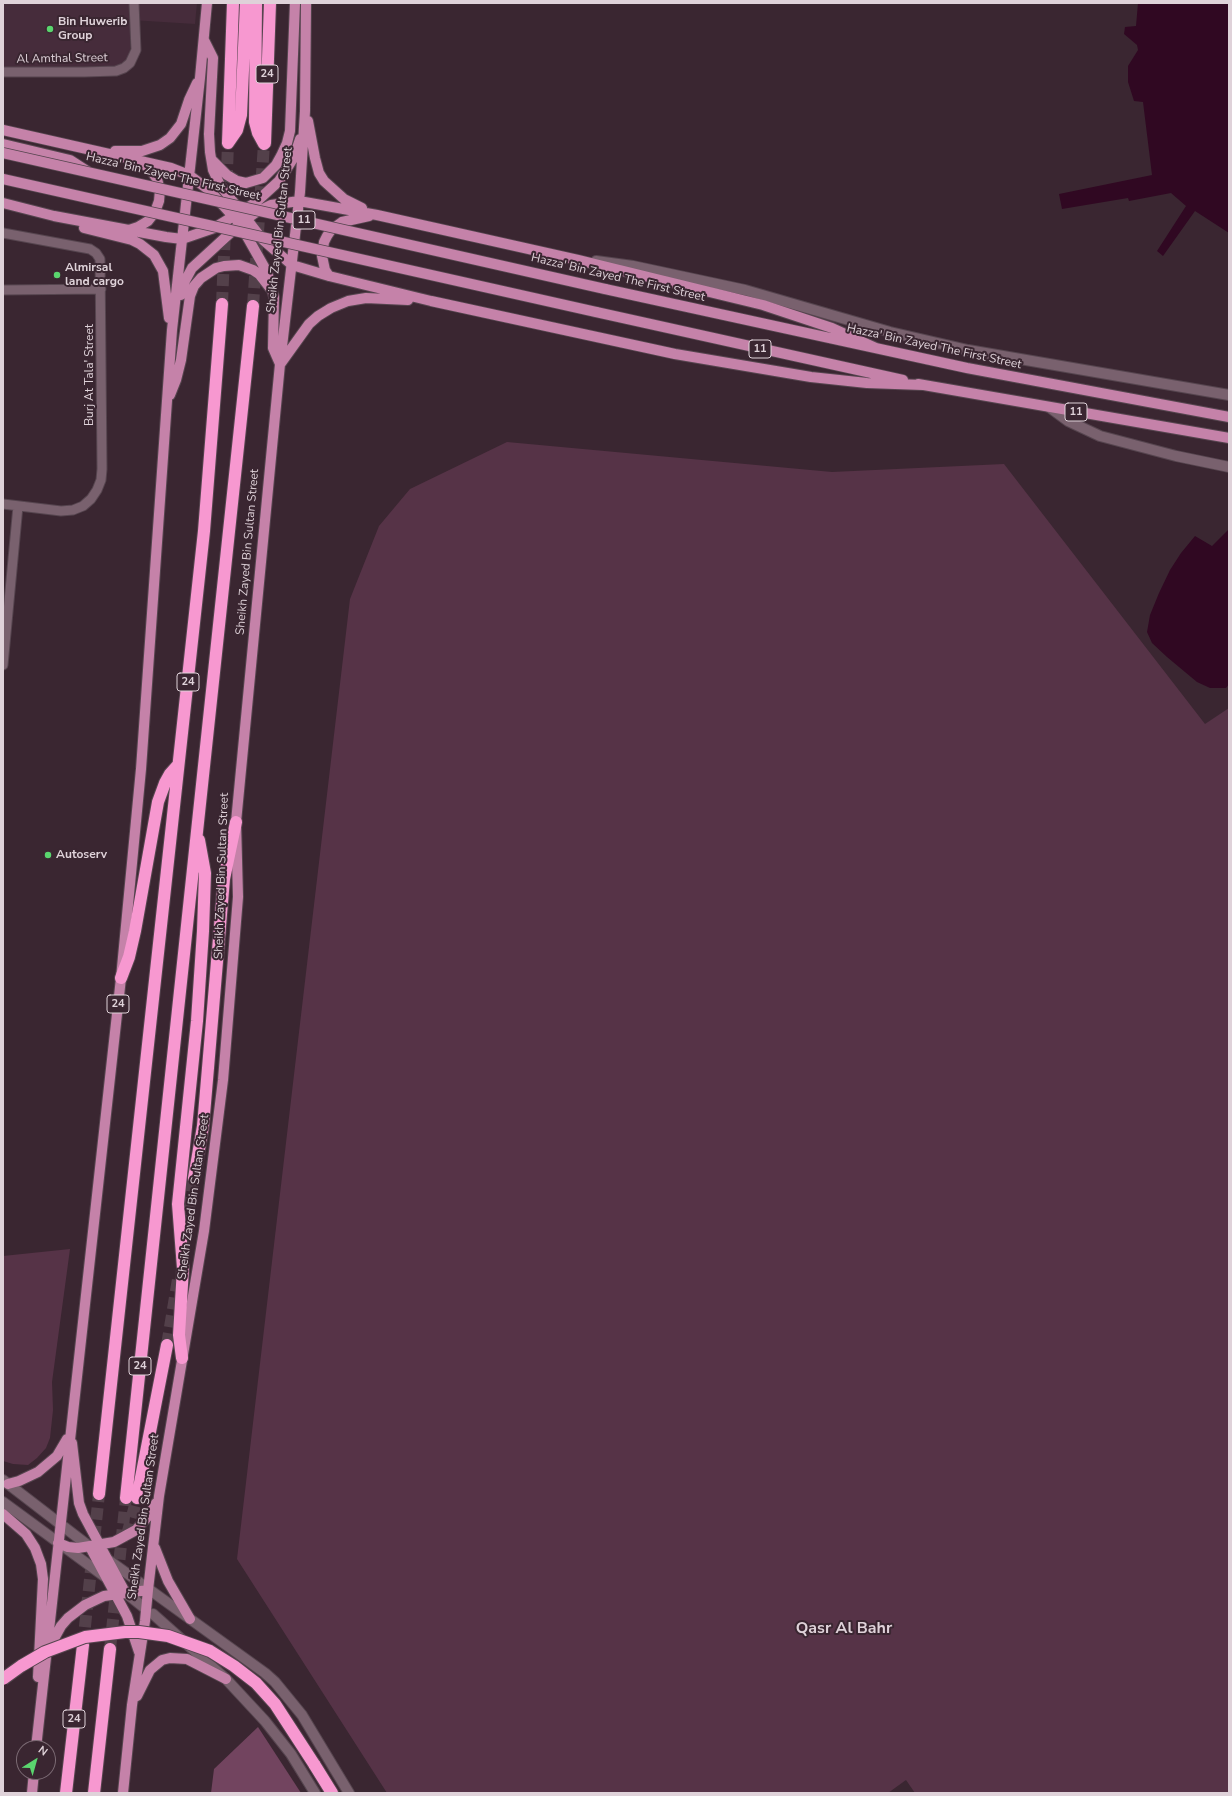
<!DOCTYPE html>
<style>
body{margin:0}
#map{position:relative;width:1232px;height:1796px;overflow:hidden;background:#3a2631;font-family:"Nunito Sans",sans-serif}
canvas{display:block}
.frame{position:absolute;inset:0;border:4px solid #dfd2d9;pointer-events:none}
.north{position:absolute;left:16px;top:1740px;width:40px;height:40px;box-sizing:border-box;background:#3a2631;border:1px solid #7c6b74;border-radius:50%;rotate:37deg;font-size:11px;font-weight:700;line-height:16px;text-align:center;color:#dfd2d9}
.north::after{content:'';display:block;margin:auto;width:14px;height:18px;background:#5ad56e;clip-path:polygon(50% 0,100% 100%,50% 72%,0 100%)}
</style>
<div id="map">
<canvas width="1232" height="1796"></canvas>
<div class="frame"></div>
<div class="north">N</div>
</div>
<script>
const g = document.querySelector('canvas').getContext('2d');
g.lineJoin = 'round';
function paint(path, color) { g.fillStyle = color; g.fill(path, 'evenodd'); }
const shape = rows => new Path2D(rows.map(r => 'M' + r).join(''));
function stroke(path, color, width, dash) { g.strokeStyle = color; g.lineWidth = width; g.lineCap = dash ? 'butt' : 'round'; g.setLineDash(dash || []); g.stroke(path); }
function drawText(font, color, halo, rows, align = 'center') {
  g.font = font + ' "Nunito Sans",sans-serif'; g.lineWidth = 4; g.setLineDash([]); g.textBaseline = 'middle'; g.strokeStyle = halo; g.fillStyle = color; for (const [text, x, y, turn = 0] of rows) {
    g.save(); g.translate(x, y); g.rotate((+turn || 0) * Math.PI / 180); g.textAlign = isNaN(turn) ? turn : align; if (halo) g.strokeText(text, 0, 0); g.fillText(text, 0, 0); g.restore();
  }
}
const built = shape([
 [3,3,197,3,195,24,131,20,130,51,127,60,123,65,114,67,3,68]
]);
const green = shape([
 [507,442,832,472,1004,464,1205,724,1229,708,1229,1793,915,1793,906,1780,888,1793,387,1793,237,1559,350,599,379,526,410,489],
 [70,1249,52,1382,53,1410,50,1438,46,1448,37,1458,28,1465,13,1464,3,1461,3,1256]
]);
const forest = shape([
 [258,1727,301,1793,211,1793,214,1769]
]);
const water = shape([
 [1138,3,1229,3,1229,233,1195,211,1163,256,1157,251,1186,206,1171,193,1129,201,1128,198,1062,209,1059,194,1152,175,1143,102,1134,101,1128,82,1128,66,1138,50,1137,45,1124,34,1125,27,1136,26],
 [1229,529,1229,684,1226,688,1210,688,1197,682,1167,657,1152,643,1147,632,1150,615,1159,593,1170,570,1181,553,1195,536,1212,546]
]);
const highwayTunnel = shape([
 [226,200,228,143],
 [222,304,225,230],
 [253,306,264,144],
 [183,1245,194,1178],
 [167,1345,178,1279],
 [127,1535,137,1498],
 [83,1645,99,1494],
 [110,1649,126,1498]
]);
const street = shape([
 [3,72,84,72,116,71,124,68,130,63,136,50,134,3],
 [3,233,90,249,96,253,100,259,102,469,101,480,97,490,91,499,83,506,73,510,61,511,3,504],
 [3,290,101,289],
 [3,665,18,506]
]);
const secondary = shape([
 [596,261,633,266,745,290,890,332,968,350,1229,395],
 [1049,407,1068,421,1100,436,1176,456,1229,467],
 [3,1480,94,1550],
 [3,1502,108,1579],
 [107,1559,265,1673,275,1682,302,1715,349,1793],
 [121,1589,146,1609],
 [153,1614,226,1679,265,1721,291,1754,315,1793]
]);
const primary = shape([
 [204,40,213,58,209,134,210,152,213,170,220,185,263,240,292,265,329,276,431,301,675,354,811,377,867,383,923,385],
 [308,121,315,158,319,173,324,181,344,199,362,208],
 [3,130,171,168,189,175,209,190,240,224,267,272,274,297,273,348,280,364],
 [3,144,70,160,87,171],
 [115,151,142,151,160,145,170,138,181,124,189,100,197,83],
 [212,160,227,175,237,181,246,183,263,178,276,165,281,156,287,143,290,131,295,3],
 [3,203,54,216,166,237,182,239,214,228,255,203,279,181,294,157,300,139],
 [84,228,132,240,140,244,154,255,163,271,169,318],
 [129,230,138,227,148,221,155,212,159,201,160,190,157,179,150,169,141,162],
 [329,276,325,270,322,256,324,242,327,236,331,230,342,222,369,216],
 [605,289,967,368,1229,417],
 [181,295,185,281,192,268,240,224,255,213,271,205,299,201,377,215,578,260,763,305,832,328,876,348],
 [596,312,903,380],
 [281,363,309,324,318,316,331,308,348,301,366,298,408,300],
 [918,384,1229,438],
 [170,395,176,380,181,360,190,296,194,286,201,278,216,268,224,266,239,265,253,270,259,274,270,288],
 [72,1443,79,1503,83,1514,125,1592],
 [8,1484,19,1481,38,1472,57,1456,67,1439],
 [3,1514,26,1534,35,1548,41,1564,43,1579,38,1677],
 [58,1543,68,1547,78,1548,114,1542,136,1530,150,1514,156,1503],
 [90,1547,127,1616,139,1652],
 [155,1548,168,1581,190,1619],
 [50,1646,61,1626,68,1618,85,1605,104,1596,148,1590],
 [137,1696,150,1670,162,1660,170,1658,187,1659,226,1679],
 [36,1748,121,978,141,769,172,330,200,78,207,3],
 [32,1793,34,1772],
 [123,1793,132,1705,145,1621,148,1590,159,1496,204,1231,223,1080,238,897,236,822,280,364,300,192,305,111,306,3]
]);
const highway = shape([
 [256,3,255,122,258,133,264,144],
 [228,143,237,130,241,115,246,3],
 [228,143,233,3],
 [265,143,270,3],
 [121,978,129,957,135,931,158,802,165,783,170,774,178,765],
 [194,1178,203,1126,208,1068,224,879,236,822],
 [182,1358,179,1335,183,1268,178,1204,197,1021,203,931,205,873,199,840],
 [99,1494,204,531,222,304],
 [126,1498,253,306],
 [137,1498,167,1345],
 [314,1764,332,1793],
 [66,1793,83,1645],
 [94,1793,110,1649]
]);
const primaryBridge = shape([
 [3,153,605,289],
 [3,179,596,312]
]);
const highwayBridge = shape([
 [3,1679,21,1666,45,1652,85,1637,125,1632,139,1632,168,1636,210,1651,234,1666,256,1683,275,1704,314,1764]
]);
const markers = [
 [50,29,4,"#5ad56e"],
 [57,275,4,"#5ad56e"],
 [48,855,4,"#5ad56e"]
];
const shields = [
 [267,74,22],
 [304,220,22],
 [760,349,22],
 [1076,412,22],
 [188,682,22],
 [118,1004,22],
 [140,1366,22],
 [74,1719,22]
];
const shieldNames = [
 ["24",267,74],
 ["11",304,220],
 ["11",760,349],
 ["11",1076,412],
 ["24",188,682],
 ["24",118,1004],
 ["24",140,1366],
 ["24",74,1719]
];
const poiNames = [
 ["Bin Huwerib",58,22],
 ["Group",58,36],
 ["Almirsal",65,268],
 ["land cargo",65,282],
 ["Autoserv",56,855]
];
const streetNames = [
 ["Al Amthal Street",62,59,-1],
 ["Hazza' Bin Zayed The First Street",173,177,13],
 ["Sheikh Zayed Bin Sultan Street",280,230,-84],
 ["Hazza' Bin Zayed The First Street",618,278,13],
 ["Hazza' Bin Zayed The First Street",934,347,12],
 ["Burj At Tala' Street",90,375,-90],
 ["Sheikh Zayed Bin Sultan Street",248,552,-85],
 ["Sheikh Zayed Bin Sultan Street",222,876,-88],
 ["Sheikh Zayed Bin Sultan Street",194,1197,-82],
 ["Sheikh Zayed Bin Sultan Street",144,1517,-82]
];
const districtNames = [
 ["Qasr Al Bahr",844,1629]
];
paint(built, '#462c3b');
paint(green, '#563347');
paint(forest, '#72445f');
paint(water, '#300822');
stroke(highwayTunnel, '#53404a', 12, [12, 6]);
stroke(street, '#56454f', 11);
stroke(secondary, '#56454f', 12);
stroke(primary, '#56454f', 12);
stroke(highway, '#56454f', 14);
stroke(street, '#79616e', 9);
stroke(secondary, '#79616e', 10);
stroke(primary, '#c582a9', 10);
stroke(highway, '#f798d0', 12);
stroke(primaryBridge, '#56454f', 12, []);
stroke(highwayBridge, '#56454f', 14, []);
stroke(primaryBridge, '#c582a9', 10);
stroke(highwayBridge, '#f798d0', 12);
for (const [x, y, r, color] of markers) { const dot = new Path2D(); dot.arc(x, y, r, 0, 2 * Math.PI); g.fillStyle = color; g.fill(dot); stroke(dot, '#3a2631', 1.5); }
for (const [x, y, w] of shields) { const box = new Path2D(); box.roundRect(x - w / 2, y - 9, w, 18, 3); g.fillStyle = '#3a2631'; g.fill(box); stroke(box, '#dfd2d9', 1); }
drawText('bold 11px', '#dfd2d9', null, shieldNames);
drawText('bold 12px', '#dfd2d9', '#3a2631', poiNames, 'left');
drawText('12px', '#dfd2d9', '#3a2631', streetNames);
drawText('bold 16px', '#dfd2d9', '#3a2631', districtNames);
</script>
